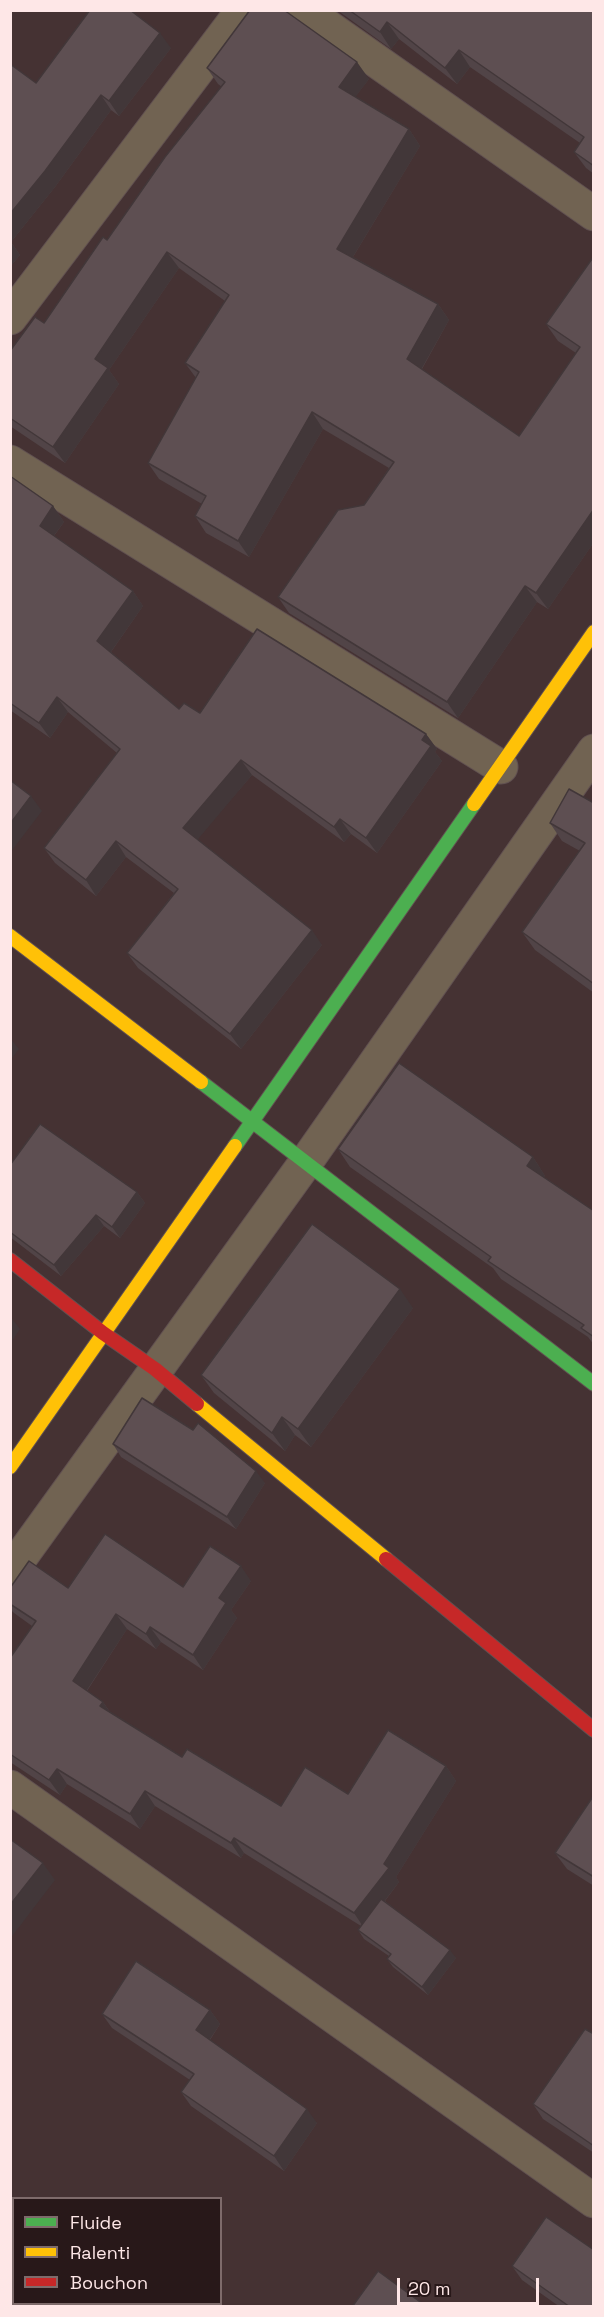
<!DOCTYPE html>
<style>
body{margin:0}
#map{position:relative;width:604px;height:2317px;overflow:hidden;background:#453233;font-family:"Space Grotesk",sans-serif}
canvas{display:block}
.frame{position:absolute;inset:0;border:12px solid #fee7e7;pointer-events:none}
.legend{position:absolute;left:12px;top:2197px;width:210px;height:108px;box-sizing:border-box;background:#281819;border:2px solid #7e6b6b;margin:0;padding:8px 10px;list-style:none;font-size:18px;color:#fee7e7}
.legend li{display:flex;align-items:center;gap:12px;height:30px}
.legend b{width:30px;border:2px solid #7e6b6b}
.scale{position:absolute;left:397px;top:2278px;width:142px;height:27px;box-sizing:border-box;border:3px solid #fee7e7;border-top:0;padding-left:8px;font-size:18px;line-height:21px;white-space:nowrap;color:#fee7e7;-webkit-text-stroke:4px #281819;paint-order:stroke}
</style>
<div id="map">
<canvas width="604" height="2317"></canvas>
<div class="frame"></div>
<ul class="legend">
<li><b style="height:8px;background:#4caf50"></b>Fluide</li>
<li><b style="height:8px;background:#ffc107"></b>Ralenti</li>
<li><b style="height:8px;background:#c62828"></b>Bouchon</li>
</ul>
<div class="scale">20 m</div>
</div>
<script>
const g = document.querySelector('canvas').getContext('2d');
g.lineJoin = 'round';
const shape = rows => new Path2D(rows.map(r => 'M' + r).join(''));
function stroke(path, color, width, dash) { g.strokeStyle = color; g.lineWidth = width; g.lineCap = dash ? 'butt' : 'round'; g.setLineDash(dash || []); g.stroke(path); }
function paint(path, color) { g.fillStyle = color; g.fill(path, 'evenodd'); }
const street = shape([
 [304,10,594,214],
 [10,318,243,10],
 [10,462,501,767],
 [10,1572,306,1162,594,751],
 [10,1787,594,2201]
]);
const fast = shape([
 [201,1082,594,1384],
 [235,1146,474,804]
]);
const slow = shape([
 [474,804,594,632],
 [10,936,201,1082],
 [197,1404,386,1559],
 [10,1467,235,1146]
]);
const jam = shape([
 [10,1260,103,1333,155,1369,197,1404],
 [386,1559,594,1730]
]);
const wall = shape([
 [250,10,286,10,286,12,369,79,355,97,409,129,420,146,353,257,438,304,449,320,422,369,519,436,576,353,558,341,546,324,594,256,594,542,548,609,537,602,458,718,289,613,278,597,364,505,389,468,323,429,249,557,206,533,195,516,202,504,159,479,148,463,196,378,185,363,225,301,179,268,109,370,119,384,65,463,10,426,10,351,44,323,222,87,218,84,207,68],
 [337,10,594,10,594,174,586,168,574,152,580,143,470,67,457,84,399,39,391,49],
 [171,48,119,116,111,110,55,187,11,242,20,255,10,267,10,64,36,83],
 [10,476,53,506,64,522,54,536,133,591,143,606,111,652,179,709,200,713,426,734,437,749,435,752,442,761,377,853,351,834,344,842,252,775,197,839,322,945,241,1049,138,968,127,953,174,893,126,857,96,896,55,863,44,848,117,753,68,712,50,738,10,710],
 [594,803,594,993,535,950,522,932,580,851,562,841,550,823],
 [338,1149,533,1157,545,1176,544,1177,594,1211,594,1345,588,1337,501,1279,493,1268,350,1167],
 [10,1165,137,1192,145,1203,120,1238,104,1226,61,1276,10,1237],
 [413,1308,311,1447,295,1435,285,1451,214,1393,201,1375],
 [113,1444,265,1483,236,1529,121,1457],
 [251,1581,231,1610,237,1618,203,1670,161,1642,156,1649,127,1629,87,1691,103,1702,110,1712,182,1757,281,1806,348,1794,446,1766,456,1781,396,1877,399,1882,385,1901,456,1958,428,1995,393,1967,387,1959,389,1956,364,1939,358,1930,361,1926,244,1853,241,1858,155,1806,140,1829,67,1784,60,1795,10,1762,10,1658,32,1626,14,1613,10,1609,10,1588,183,1587],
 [594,1795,594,1886,567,1869,555,1853],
 [210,2010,220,2024,210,2040,317,2123,284,2171,191,2106,181,2092,190,2080,112,2028,102,2014],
 [594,2034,594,2153,543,2119,533,2104],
 [10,2217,14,2219,14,2282,10,2279],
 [512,2266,594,2307,560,2307,522,2280],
 [41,2304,74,2304,71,2307,45,2307]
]);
const shadedWall = shape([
 [387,22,399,39,391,49,380,32],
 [160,33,171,48,119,116,109,101],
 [459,50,470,67,457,84,445,68],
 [357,62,369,79,350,104,339,87],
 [101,95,111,110,55,187,11,242,20,255,10,267,10,214],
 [409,129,420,146,348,265,337,249],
 [167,252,179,268,109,370,119,384,65,463,53,447,95,359],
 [438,304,449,320,418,375,407,359],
 [312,412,323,429,249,557,238,541],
 [53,506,64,522,50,541,40,526],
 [594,509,594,542,548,609,536,593],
 [525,586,537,602,458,718,447,702],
 [133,591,143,606,108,656,97,641],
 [57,697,68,712,50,738,39,723],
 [426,734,437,749,435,752,442,761,377,853,366,838],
 [241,760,252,775,194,844,183,828],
 [31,796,42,811,10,853,10,824],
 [340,819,351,834,344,842,334,827],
 [116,841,126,857,96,896,86,880],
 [312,930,322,945,241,1049,230,1034],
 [10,1038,19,1049,10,1061],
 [533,1157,545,1176,539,1184,527,1166],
 [137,1192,145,1203,120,1238,112,1227],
 [96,1215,104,1226,61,1276,54,1265],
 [400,1289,413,1308,311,1447,298,1429],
 [10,1316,20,1329,10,1344],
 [282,1417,295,1435,285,1451,272,1433],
 [256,1471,265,1483,236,1529,227,1517],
 [241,1566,251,1581,231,1610,237,1618,203,1670,193,1655,219,1598],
 [116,1614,127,1629,83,1696,73,1681],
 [150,1627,161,1642,156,1649,146,1634],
 [103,1702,113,1717,100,1706],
 [446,1766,456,1781,396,1877,399,1882,364,1928,354,1913],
 [57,1769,67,1784,60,1795,49,1780],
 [145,1791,155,1806,140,1829,130,1814],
 [234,1838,244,1853,241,1858,231,1843],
 [43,1863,55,1880,10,1939,10,1905],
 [450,1950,456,1958,428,1995,422,1987],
 [210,2010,220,2024,206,2045,196,2030],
 [10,2082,13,2086,10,2090],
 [307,2109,317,2123,284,2171,274,2156],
 [52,2304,74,2304,71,2307,53,2307,51,2305]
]);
const building = shape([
 [90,10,130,10,160,33,109,101,101,95,45,171,10,214,10,64,36,83,90,10],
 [250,10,284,10,357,62,339,87,409,129,337,249,438,304,407,359,519,436,580,347,546,324,594,256,594,509,536,593,525,586,447,702,278,597,338,510,364,505,394,462,312,412,238,541,195,516,206,496,148,463,199,372,185,363,229,295,167,252,95,359,108,368,53,447,10,418,10,351,35,317,44,323,103,237,107,240,165,157,225,82,207,68,250,10],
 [349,10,594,10,594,166,574,152,584,137,459,50,445,68,387,22,380,32,349,10],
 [10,476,53,506,40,526,133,591,97,641,179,709,184,703,200,713,257,629,426,734,422,740,431,746,366,838,340,819,334,827,241,760,183,828,312,930,230,1034,127,953,178,889,116,841,86,880,44,848,120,749,57,697,39,723,10,703,10,476],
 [10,780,31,796,10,824,10,780],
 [569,789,594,803,594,984,522,932,585,843,550,823,569,789],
 [399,1063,533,1157,527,1166,594,1211,594,1337,581,1328,584,1325,488,1261,491,1257,338,1149,399,1063],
 [40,1124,137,1192,112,1227,96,1215,54,1265,10,1232,10,1165,40,1124],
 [312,1224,400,1289,298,1429,282,1417,272,1433,201,1375,312,1224],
 [142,1398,193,1430,198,1423,256,1471,227,1517,113,1444,142,1398],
 [105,1534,183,1587,210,1546,241,1566,219,1598,226,1603,193,1655,150,1627,146,1634,116,1614,73,1681,103,1702,100,1706,182,1757,187,1749,281,1806,305,1767,348,1794,388,1730,446,1766,384,1864,389,1868,354,1913,234,1838,231,1843,145,1791,130,1814,57,1769,49,1780,10,1754,10,1658,36,1621,10,1604,10,1588,29,1561,68,1588,105,1534],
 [594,1795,594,1877,555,1853,594,1795],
 [10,1839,43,1863,10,1905,10,1839],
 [381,1899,450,1950,422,1987,387,1959,391,1954,358,1930,381,1899],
 [136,1961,210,2010,196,2030,307,2109,274,2156,181,2092,194,2074,102,2014,136,1961],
 [585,2029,594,2034,594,2146,533,2104,585,2029],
 [10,2217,14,2219,14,2275,10,2273,10,2217],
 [546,2217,594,2250,594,2307,570,2307,512,2266,546,2217],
 [378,2271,427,2307,352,2307,378,2271]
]);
stroke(street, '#615151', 35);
stroke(fast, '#615151', 16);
stroke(slow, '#615151', 16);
stroke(jam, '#615151', 16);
stroke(street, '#716352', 33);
stroke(fast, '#4caf50', 14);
stroke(slow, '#ffc107', 14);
stroke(jam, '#c62828', 14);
paint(wall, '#514447');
paint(shadedWall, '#423739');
paint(building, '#5e4f52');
stroke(building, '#423739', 1.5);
</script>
